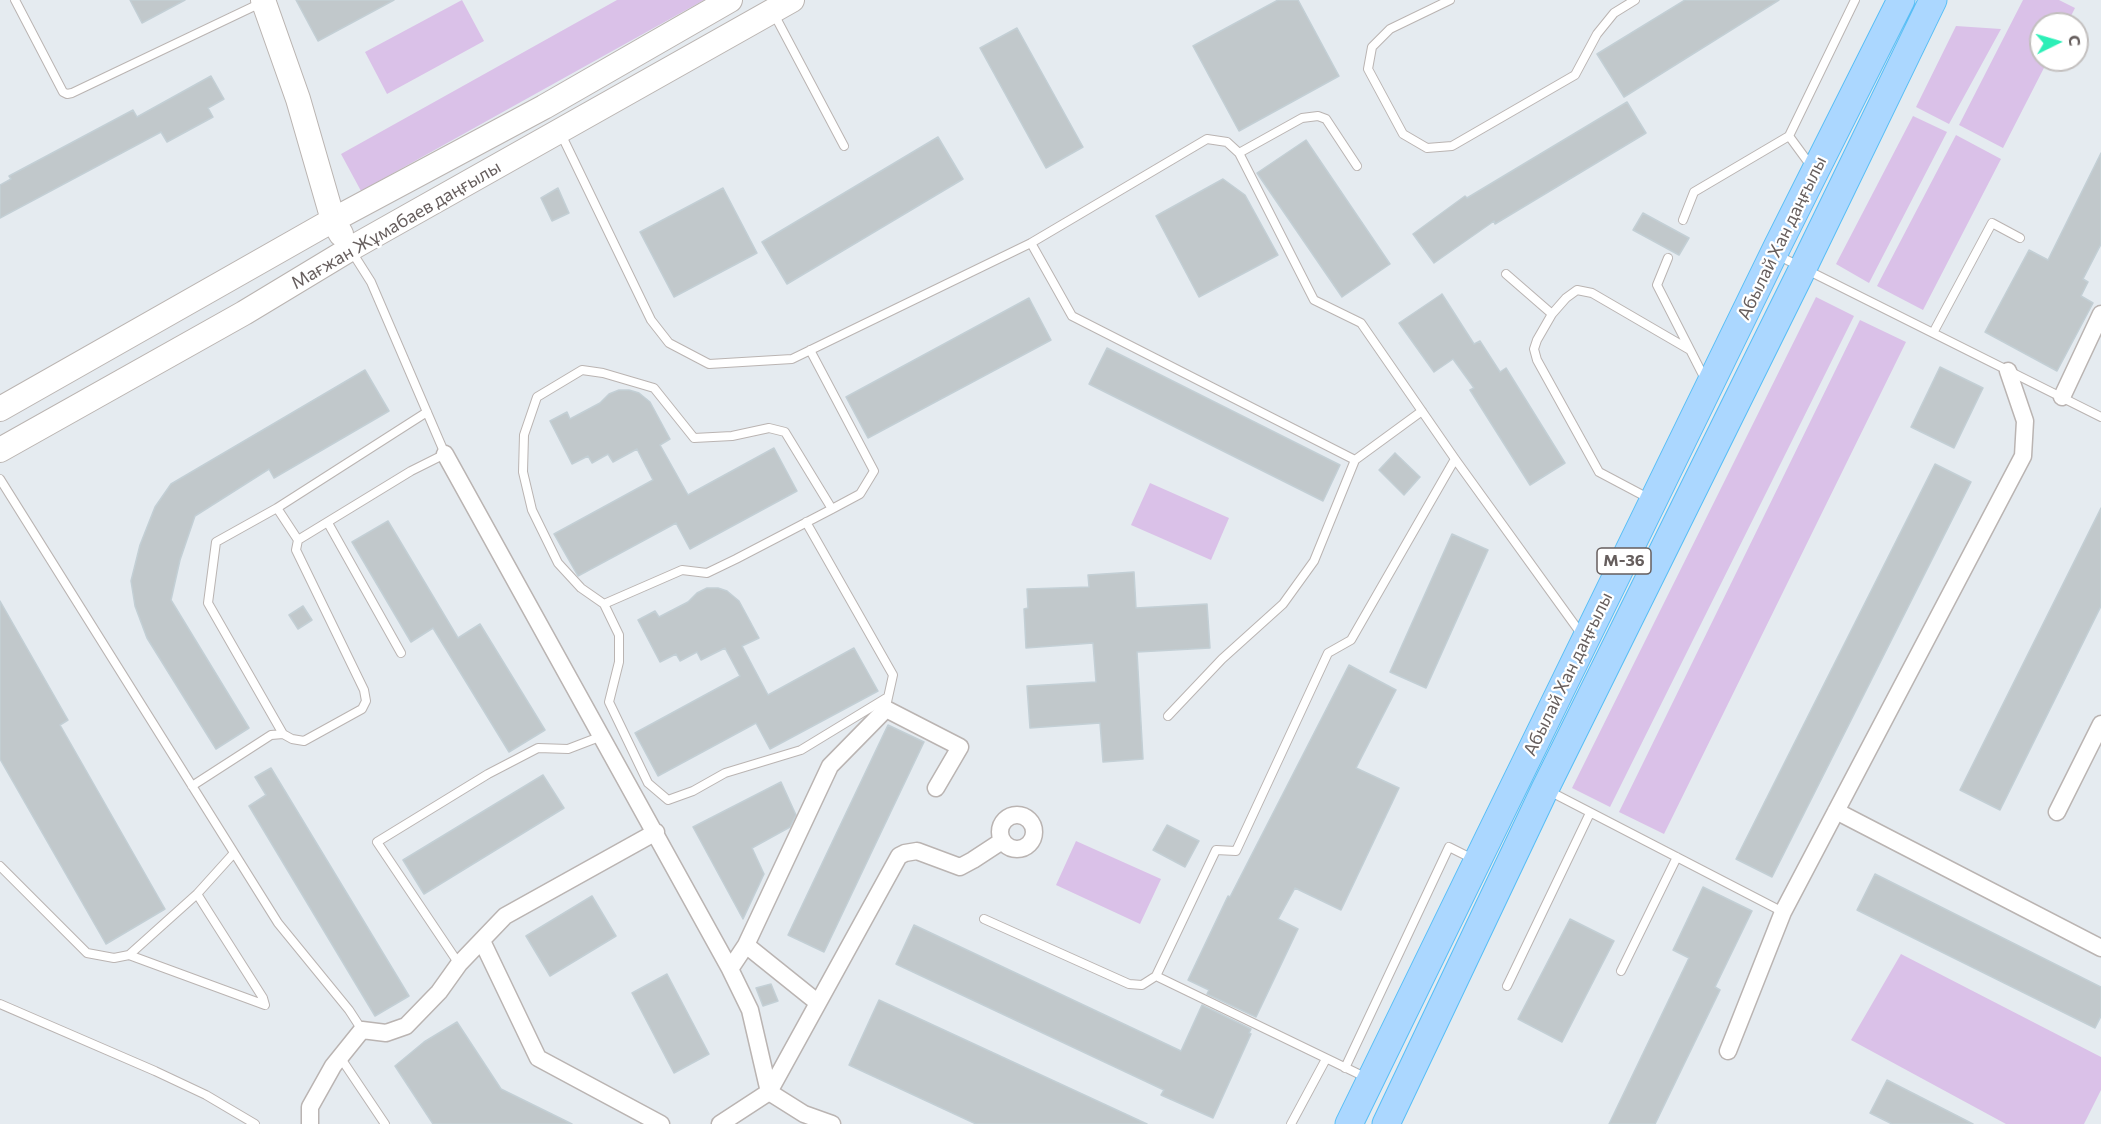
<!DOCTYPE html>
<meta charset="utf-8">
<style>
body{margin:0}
#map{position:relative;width:2101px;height:1124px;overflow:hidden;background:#e5ebf0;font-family:Commissioner,sans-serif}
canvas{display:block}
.north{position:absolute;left:2029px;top:12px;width:60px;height:60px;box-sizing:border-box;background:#fff;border:2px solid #c2bfbe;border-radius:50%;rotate:85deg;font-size:16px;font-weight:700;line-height:24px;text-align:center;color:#665e5d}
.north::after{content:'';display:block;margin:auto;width:21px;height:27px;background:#2cefb7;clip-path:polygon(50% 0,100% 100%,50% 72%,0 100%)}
</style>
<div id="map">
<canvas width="2101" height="1124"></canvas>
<div class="north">С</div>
</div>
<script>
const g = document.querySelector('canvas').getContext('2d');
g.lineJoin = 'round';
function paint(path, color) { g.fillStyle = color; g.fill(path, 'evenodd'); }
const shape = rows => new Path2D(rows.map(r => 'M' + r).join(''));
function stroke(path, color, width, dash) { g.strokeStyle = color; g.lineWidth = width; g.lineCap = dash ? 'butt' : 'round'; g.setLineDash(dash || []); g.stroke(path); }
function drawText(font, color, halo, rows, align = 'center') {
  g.font = font + ' Commissioner,sans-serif'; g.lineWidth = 4.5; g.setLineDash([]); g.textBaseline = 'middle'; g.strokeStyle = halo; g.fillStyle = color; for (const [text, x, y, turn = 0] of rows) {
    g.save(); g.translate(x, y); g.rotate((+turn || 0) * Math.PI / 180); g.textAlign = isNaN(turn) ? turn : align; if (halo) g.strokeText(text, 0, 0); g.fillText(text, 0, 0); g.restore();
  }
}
const green = shape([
 [462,0,484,41,387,94,365,52],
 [617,0,704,0,361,191,341,154],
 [2023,0,2059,0,2075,8,2067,24,2041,24,2041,60,2048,60,2003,148,1959,125],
 [1956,26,2001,29,1949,124,1916,107],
 [1913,116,1947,132,1869,283,1836,264],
 [1956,135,2001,159,1923,310,1877,286],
 [1816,297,1854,316,1610,807,1572,788],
 [1860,320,1906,342,1664,834,1619,812],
 [1150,483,1229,518,1211,560,1131,525],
 [1076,841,1161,879,1140,924,1056,885],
 [1901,954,2101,1057,2101,1090,2084,1124,2006,1124,1851,1040]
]);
const building = shape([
 [130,0,185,0,142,23,130,0],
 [296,0,394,0,318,41,296,0],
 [1278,0,1298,0,1339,76,1239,131,1193,46,1278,0],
 [1685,0,1779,0,1624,97,1597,54,1685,0],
 [1017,28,1083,147,1046,168,980,48,1017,28],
 [211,76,224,99,208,108,213,117,167,142,161,132,0,218,0,185,11,179,9,176,133,110,137,117,211,76],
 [1627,102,1646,133,1495,224,1494,221,1434,263,1413,234,1465,196,1467,198,1627,102],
 [938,137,963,179,787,284,762,242,938,137],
 [1306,140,1390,264,1342,297,1257,173,1306,140],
 [2101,153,2101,244,2083,279,2088,282,2081,296,2093,303,2057,371,1985,332,2029,250,2048,260,2101,153],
 [1223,179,1245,195,1278,255,1199,297,1156,216,1223,179],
 [558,188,569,213,552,221,541,198,558,188],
 [723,188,757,253,674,297,640,232,723,188],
 [1643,213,1689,238,1679,255,1633,230,1643,213],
 [1442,294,1474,344,1480,341,1500,372,1506,368,1565,463,1530,485,1470,390,1474,388,1453,359,1434,372,1399,323,1442,294],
 [1029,298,1051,340,868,438,846,397,1029,298],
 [1107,348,1340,465,1323,501,1089,384,1107,348],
 [1940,367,1983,388,1954,448,1911,427,1940,367],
 [365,370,389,411,274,478,269,469,195,516,180,560,171,600,249,728,216,749,147,638,135,606,131,581,140,545,155,507,171,484,365,370],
 [619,390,629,390,639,393,650,402,670,439,660,445,688,495,774,448,797,491,690,549,676,523,578,576,554,534,653,480,637,449,613,462,608,454,592,463,588,456,572,464,550,421,567,412,570,419,600,403,609,394,619,390],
 [1395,453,1420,477,1404,495,1379,470,1395,453],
 [1935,464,1971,482,1772,877,1736,859,1935,464],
 [2101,508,2101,606,2000,810,1960,790,2101,508],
 [388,521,458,638,480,624,545,730,509,752,433,628,411,642,352,542,388,521],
 [1452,534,1488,550,1426,688,1390,672,1452,534],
 [1134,572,1136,608,1207,604,1210,648,1137,652,1143,759,1103,762,1100,723,1030,728,1027,686,1096,682,1093,643,1026,648,1024,609,1028,608,1027,589,1089,587,1088,575,1134,572],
 [707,588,718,588,727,591,739,601,759,638,742,646,768,695,854,648,878,691,770,749,756,723,658,776,635,733,740,676,725,648,701,660,697,652,680,661,676,654,660,662,638,620,655,611,659,617,688,602,697,593,707,588],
 [0,601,68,720,60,725,165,909,106,944,0,759,0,601],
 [303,606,312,620,298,629,289,615,303,606],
 [1349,665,1396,690,1356,768,1399,788,1341,910,1295,888,1278,919,1298,929,1256,1017,1207,994,1209,990,1188,980,1228,896,1230,897,1349,665],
 [888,725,924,742,824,952,788,935,888,725],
 [271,768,409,996,375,1016,249,806,266,795,255,777,271,768],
 [543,775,564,808,424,894,403,860,543,775],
 [781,782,796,815,790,827,752,848,764,874,743,919,693,827,781,782],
 [1167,825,1199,841,1185,867,1153,850,1167,825],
 [1875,874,2101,987,2101,1016,2095,1028,1857,910,1875,874],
 [1703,887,1752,911,1715,987,1720,990,1655,1124,1609,1124,1689,958,1673,950,1703,887],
 [592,896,616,936,550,976,526,936,592,896],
 [1570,919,1614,941,1562,1042,1518,1019,1570,919],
 [914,925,1181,1051,1202,1005,1251,1029,1249,1033,1251,1034,1213,1118,1161,1095,1164,1090,896,964,914,925],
 [667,974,709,1054,674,1073,632,993,667,974],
 [771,984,778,1001,763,1006,756,988,771,984],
 [879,1000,1147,1124,976,1124,849,1065,879,1000],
 [457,1022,501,1089,572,1124,433,1124,395,1066,424,1042,457,1022],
 [1887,1080,1973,1124,1892,1124,1870,1113,1887,1080]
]);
const lane = shape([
 [15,0,63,92,67,94,72,93,261,3],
 [1450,0,1390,29,1372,47,1368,69,1403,134,1427,148,1452,146,1575,75,1597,34,1614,13,1635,0],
 [774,14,844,146],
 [560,132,651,320,669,343,709,364,792,359,1031,243,1207,139,1227,142,1239,153,1314,300,1361,323,1455,459,1582,635],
 [1239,153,1302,118,1318,116,1326,119,1357,166],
 [1811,166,1789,136,1855,0],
 [1683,220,1694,192,1789,136],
 [1031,243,1072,316,1355,460,1422,411],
 [1777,255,2101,417],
 [1668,258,1657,285,1706,381],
 [1506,274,1552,314,1537,340,1534,349,1537,360,1599,472,1650,499],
 [1552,314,1566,298,1577,290,1592,293,1690,350],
 [1933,333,1992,223,2020,238],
 [810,350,874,471,860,494,832,509,736,559,707,573,682,570,604,604,581,588,558,563,532,510,523,472,524,435,537,397,582,370,603,373,654,388,694,438,732,436,769,428,785,432,832,509],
 [0,479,278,923,349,1010,362,1030],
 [277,508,427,412],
 [806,522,893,675,887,702],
 [328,523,401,653],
 [604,604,619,635,619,662,609,702,648,783,668,800,693,791,725,773,801,750,888,697],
 [1168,716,1222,659,1283,604,1314,561,1355,460],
 [283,734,208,603,216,542,277,508,298,540],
 [192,786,271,735,283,734,292,739,304,741,362,709,366,701,364,690,296,550,298,540,411,471,445,454,371,282,352,252],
 [1549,791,1783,912],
 [0,866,87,953,114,958,129,955,197,894,234,853],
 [984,919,1129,984,1142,985,1156,976],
 [129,955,265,1005,263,998,197,894],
 [459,964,377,842,488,774,538,748,568,749,602,736],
 [1621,971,1677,857],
 [1507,986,1590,813],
 [0,1004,155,1071,206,1095,255,1124],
 [340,1057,385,1124],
 [1345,1068,1449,847,1473,859],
 [1367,1078,1156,976,1216,850,1236,851,1328,653,1351,640,1455,459],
 [1291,1124,1326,1059]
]);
const street = shape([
 [2062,397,2101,314],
 [445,454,730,969,750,1010,769,1092,804,1114,832,1124],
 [1836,811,2101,948],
 [2057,812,2101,724],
 '1000 832a17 17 0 1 1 34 0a17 17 0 1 1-34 0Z',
 [482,941,538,1058,661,1124],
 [746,945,817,1002],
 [730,969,746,945,830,766,886,709,960,747,936,788],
 [1728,1051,1783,912,2023,456,2025,421,2008,371],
 [310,1124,310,1107,333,1066,362,1030,386,1033,406,1026,439,992,459,964,505,916,656,832],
 [720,1124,769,1092,899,856,905,853,917,851,960,867,973,860,1002,841]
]);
const secondary = shape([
 [263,0,298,99,333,220,341,234],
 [0,409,333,220,544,107,730,0],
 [0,450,244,313,350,249,792,0]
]);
const primary = shape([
 [1349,1124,1777,247,1901,0],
 [1386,1124,1545,789,1803,268,1933,0]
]);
const shields = [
 [1624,561,54]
];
const shieldNames = [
 ["M-36",1624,561]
];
const streetNames = [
 ["Мағжан Жұмабаев даңғылы",396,225,-30],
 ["Абылай Хан даңғылы",1782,238,-64],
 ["Абылай Хан даңғылы",1568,674,-64]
];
paint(green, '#dac1e8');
paint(building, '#c1c8cb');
stroke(building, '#c3cfd5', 1.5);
stroke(lane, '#bab4b2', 10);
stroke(street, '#bab4b2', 19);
stroke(secondary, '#bab4b1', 26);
stroke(primary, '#57bef6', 29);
stroke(lane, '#fff', 8);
stroke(street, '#fff', 16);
stroke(secondary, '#fff', 24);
stroke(primary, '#abd7ff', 27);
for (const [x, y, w] of shields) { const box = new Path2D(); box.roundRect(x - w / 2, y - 13, w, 26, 4.5); g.fillStyle = '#fff'; g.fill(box); stroke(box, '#665e5d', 1.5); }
drawText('bold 16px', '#665e5d', null, shieldNames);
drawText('18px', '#665e5d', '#fff', streetNames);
</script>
